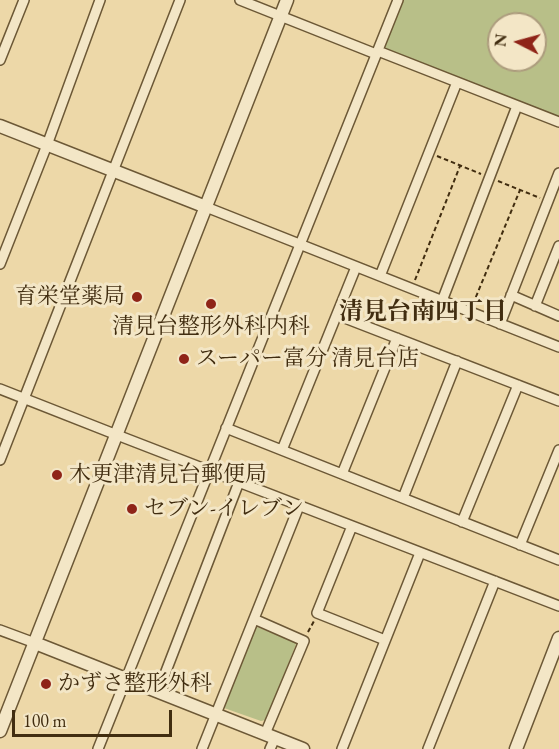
<!DOCTYPE html>
<meta charset="utf-8">
<style>
body{margin:0}
#map{position:relative;width:559px;height:749px;overflow:hidden;background:#edd8a8;font-family:"EB Garamond",serif}
canvas{display:block}
.north{position:absolute;left:487px;top:12px;width:60px;height:60px;box-sizing:border-box;background:#f3e6c6;border:2px solid #ac9c7d;border-radius:50%;rotate:276deg;font-size:16px;font-weight:700;line-height:24px;text-align:center;color:#412d10}
.north::after{content:'';display:block;margin:auto;width:21px;height:27px;background:#8f2418;clip-path:polygon(50% 0,100% 100%,50% 72%,0 100%)}
.scale{position:absolute;left:12px;top:710px;width:160px;height:27px;box-sizing:border-box;border:3px solid #412d10;border-top:0;padding-left:8px;font-size:18px;line-height:21px;white-space:nowrap;color:#412d10;-webkit-text-stroke:4px #f3e6c6;paint-order:stroke}
</style>
<div id="map">
<canvas width="559" height="749"></canvas>
<div class="north">N</div>
<div class="scale">100 m</div>
</div>
<script>
const g = document.querySelector('canvas').getContext('2d');
g.lineJoin = 'round';
function paint(path, color) { g.fillStyle = color; g.fill(path, 'evenodd'); }
const shape = rows => new Path2D(rows.map(r => 'M' + r).join(''));
function stroke(path, color, width, dash) { g.strokeStyle = color; g.lineWidth = width; g.lineCap = dash ? 'butt' : 'round'; g.setLineDash(dash || []); g.stroke(path); }
function drawText(font, color, halo, rows, align = 'center') {
  g.font = font + ' "EB Garamond","Noto Serif JP",serif'; g.lineWidth = 6; g.setLineDash([]); g.textBaseline = 'middle'; g.strokeStyle = halo; g.fillStyle = color; for (const [text, x, y, turn = 0] of rows) {
    g.save(); g.translate(x, y); g.rotate((+turn || 0) * Math.PI / 180); g.textAlign = isNaN(turn) ? turn : align; if (halo) g.strokeText(text, 0, 0); g.fillText(text, 0, 0); g.restore();
  }
}
const green = shape([
 [403,0,559,0,559,118,384,49],
 [499,24,535,24,535,60,499,60],
 [257,627,294,642,296,644,266,720,261,721,224,708,223,703,253,628]
]);
const path = shape([
 [437,156,481,174],
 [498,181,540,198],
 [415,280,460,166],
 [473,304,520,190],
 [308,632,314,621]
]);
const minor = shape([
 [240,0,376,54],
 [378,51,559,122],
 [0,60,24,0],
 [206,207,559,347],
 [0,264,47,145,100,0],
 [380,276,457,82],
 [511,295,559,316],
 [442,301,517,106],
 [535,306,559,246],
 [337,315,559,401],
 [500,324,559,173],
 [0,389,117,435,559,606],
 [226,428,559,560],
 [282,450,356,267],
 [0,460,180,0],
 [342,474,397,338],
 [403,498,457,361],
 [462,522,518,385],
 [352,526,317,613,385,640],
 [520,545,559,450],
 [254,619,304,641,265,734],
 [0,630,35,643],
 [158,692,239,482],
 [98,749,398,0],
 [202,749,299,506],
 [270,749,275,738],
 [342,749,420,553],
 [428,749,495,581]
]);
const tertiary = shape([
 [0,126,206,207],
 [35,643,303,749],
 [0,731,287,0],
 [516,749,559,638]
]);
const markers = [
 [137,297,6,"#8f2418"],
 [211,304,6,"#8f2418"],
 [184,359,6,"#8f2418"],
 [57,475,6,"#8f2418"],
 [132,509,6,"#8f2418"],
 [46,684,6,"#8f2418"]
];
const poiNames = [
 ["育栄堂薬局",125,297,"right"],
 ["清見台整形外科内科",211,327,"center"],
 ["スーパー富分 清見台店",196,359],
 ["木更津清見台郵便局",69,475],
 ["セブン-イレブン",144,509],
 ["かずさ整形外科",58,684]
];
const neighbourhoodNames = [
 ["清見台南四丁目",423,312]
];
paint(green, '#b8bf88');
stroke(minor, '#6c5836', 12);
stroke(tertiary, '#6c5836', 15);
stroke(path, '#412d10', 2, [4.5, 3]);
stroke(minor, '#f3e6c6', 9);
stroke(tertiary, '#f3e6c6', 12);
for (const [x, y, r, color] of markers) { const dot = new Path2D(); dot.arc(x, y, r, 0, 2 * Math.PI); g.fillStyle = color; g.fill(dot); stroke(dot, '#f3e6c6', 2); }
drawText('22px', '#412d10', '#f3e6c6', poiNames, 'left');
drawText('bold 24px', '#412d10', '#f3e6c6', neighbourhoodNames);
</script>
